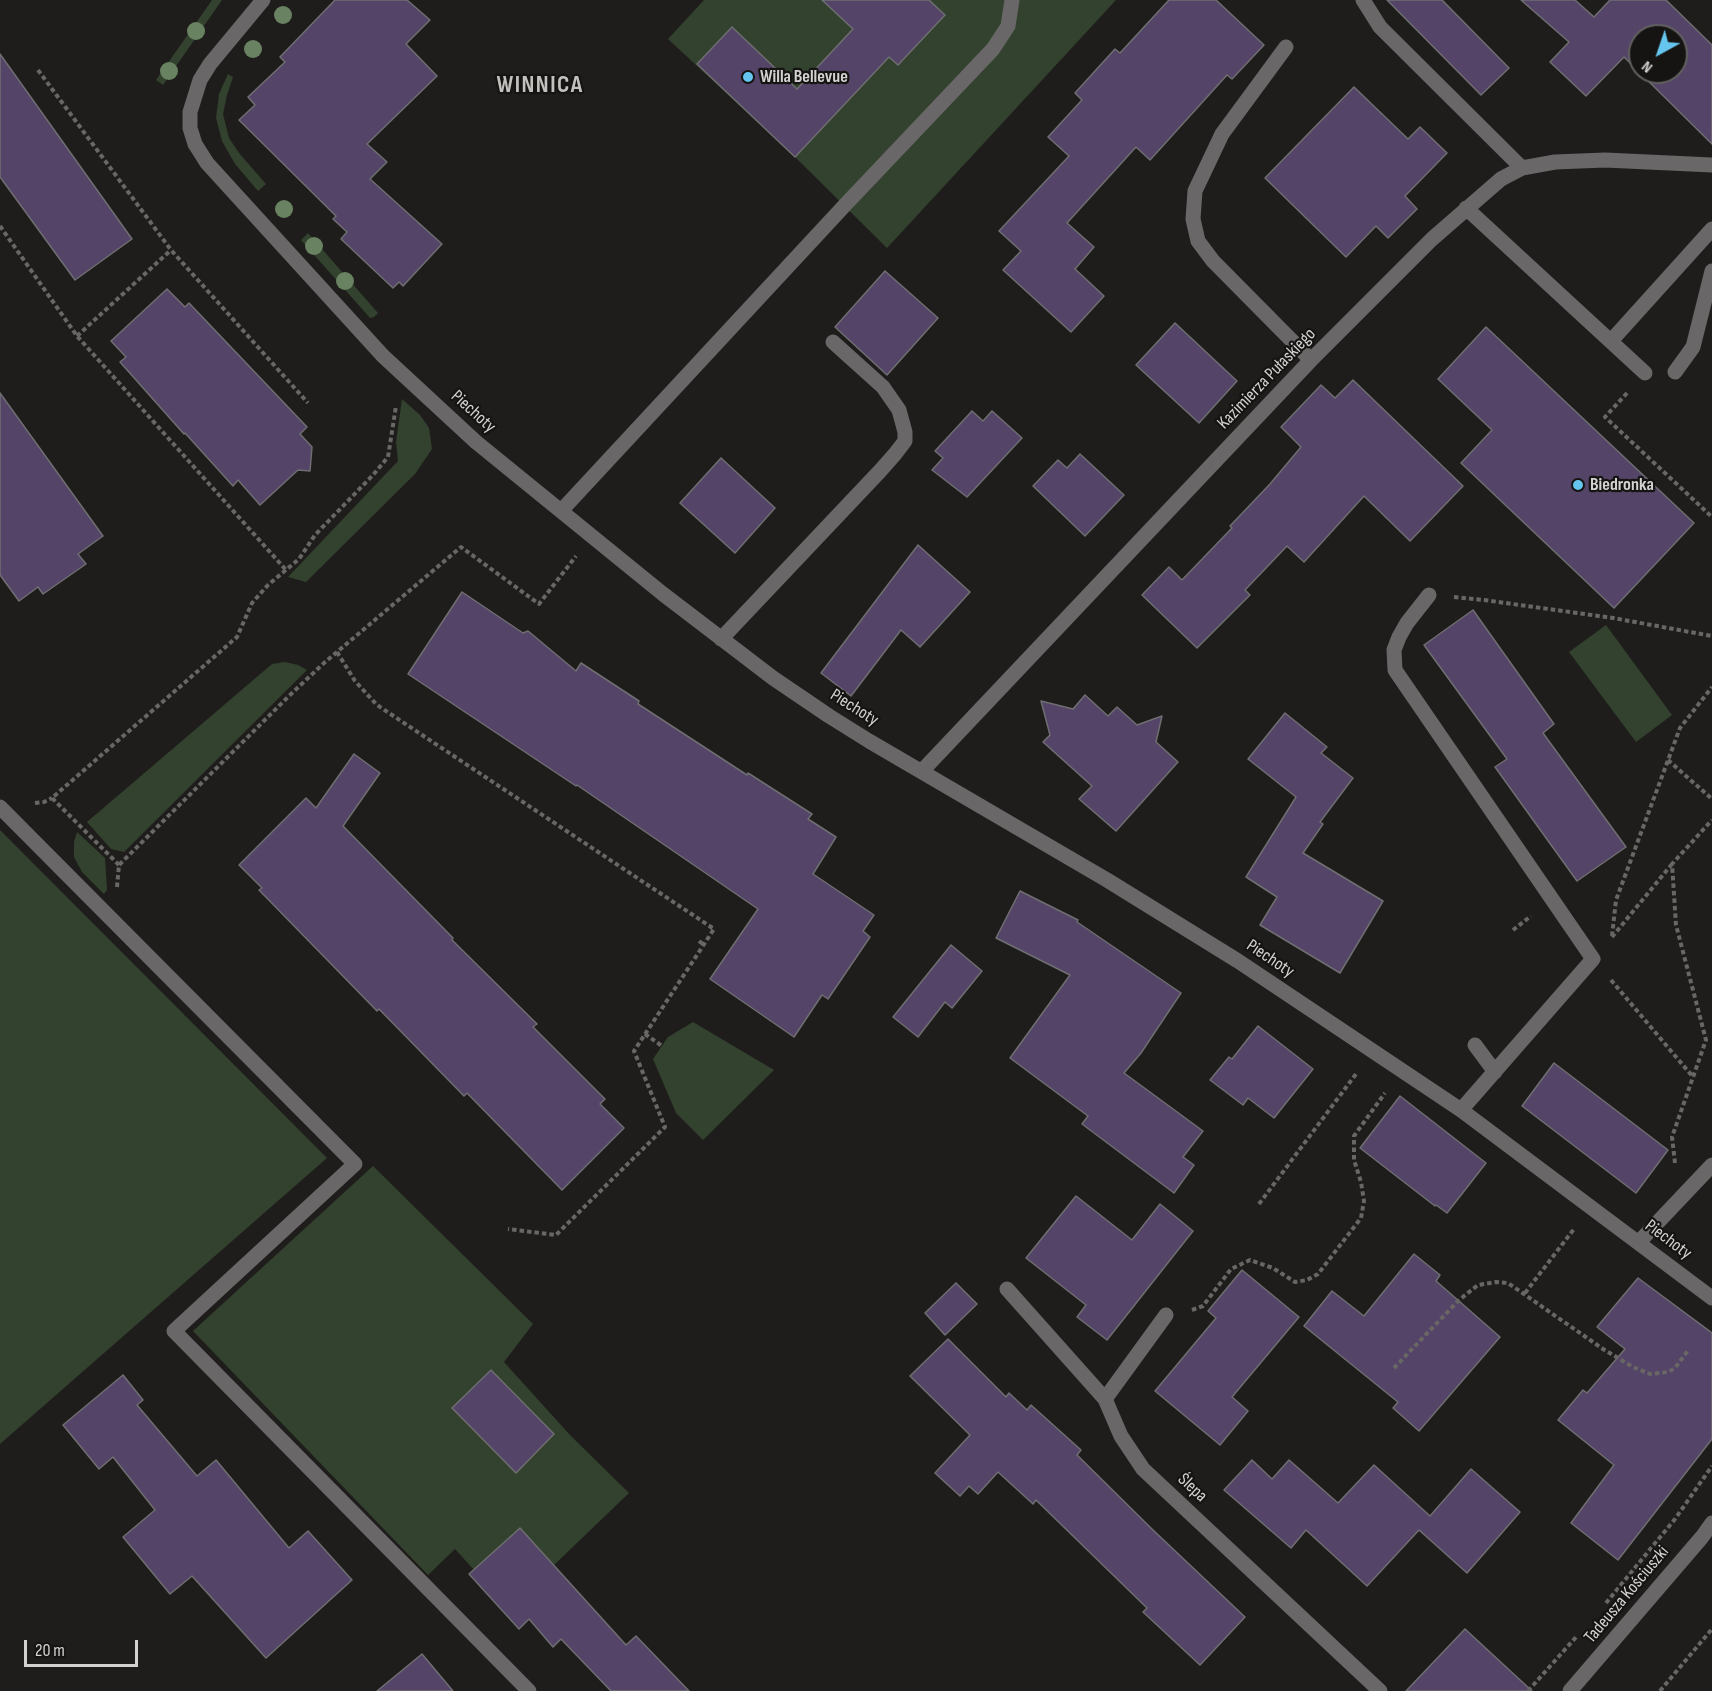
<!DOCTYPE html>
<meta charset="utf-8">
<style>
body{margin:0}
#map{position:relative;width:1712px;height:1691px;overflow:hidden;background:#1f1d1b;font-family:"Sofia Sans Condensed",sans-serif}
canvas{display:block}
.north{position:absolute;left:1628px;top:24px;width:60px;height:60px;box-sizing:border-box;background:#151412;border:2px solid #61605e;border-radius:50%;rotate:220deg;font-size:16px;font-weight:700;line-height:24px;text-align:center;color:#d3d2d1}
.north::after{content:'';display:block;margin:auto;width:21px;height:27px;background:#65c5ee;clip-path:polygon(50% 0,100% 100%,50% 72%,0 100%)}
.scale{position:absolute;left:24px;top:1640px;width:114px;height:27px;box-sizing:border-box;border:3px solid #d3d2d1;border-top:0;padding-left:8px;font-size:18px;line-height:21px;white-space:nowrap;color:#d3d2d1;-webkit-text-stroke:4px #151412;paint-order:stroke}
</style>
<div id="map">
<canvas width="1712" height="1691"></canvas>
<div class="north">N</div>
<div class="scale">20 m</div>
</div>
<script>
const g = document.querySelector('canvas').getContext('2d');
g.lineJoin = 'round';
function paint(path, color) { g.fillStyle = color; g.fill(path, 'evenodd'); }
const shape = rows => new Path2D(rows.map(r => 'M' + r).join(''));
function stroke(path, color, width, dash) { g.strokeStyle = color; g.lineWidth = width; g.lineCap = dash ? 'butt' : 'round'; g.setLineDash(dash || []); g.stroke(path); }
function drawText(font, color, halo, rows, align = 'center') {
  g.font = font + ' "Sofia Sans Condensed",sans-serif'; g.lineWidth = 4.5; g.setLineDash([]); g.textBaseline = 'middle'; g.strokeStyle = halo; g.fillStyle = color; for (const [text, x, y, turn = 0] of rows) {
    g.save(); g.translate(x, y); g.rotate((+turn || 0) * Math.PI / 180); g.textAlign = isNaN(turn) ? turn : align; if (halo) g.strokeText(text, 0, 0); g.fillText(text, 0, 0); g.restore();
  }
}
const green = shape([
 [212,0,222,0,163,85,156,80],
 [704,0,1116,0,887,248,795,157,668,39],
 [228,74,233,77,227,95,223,114,229,138,239,153,266,184,258,191,235,164,222,141,216,118,219,94],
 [308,233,378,313,374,317,370,318,301,240],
 [402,399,420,415,429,428,432,449,415,474,306,582,288,577,398,461,396,442],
 [1606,625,1672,715,1636,742,1569,652],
 [285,662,298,665,307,670,124,852,111,849,87,822,272,664],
 [0,830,327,1158,0,1444],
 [77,832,105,858,107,890,104,894,82,872,74,857,74,842],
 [693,1022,774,1070,703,1140,676,1113,653,1059,668,1037],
 [373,1166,533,1324,504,1362,570,1435,629,1493,554,1565,520,1528,474,1570,455,1549,428,1575,193,1331],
 [490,1370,554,1434,516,1472,452,1408]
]);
const building = shape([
 [335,0,407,0,430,20,406,44,437,76,367,144,387,162,370,179,442,244,403,286,399,282,393,288,341,239,347,232,333,219,336,216,239,120,255,105,248,97,285,62,280,57,335,0],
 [822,0,929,0,945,15,898,65,889,57,795,157,697,64,732,27,797,89,853,29,822,0],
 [1169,0,1216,0,1264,45,1232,79,1227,75,1150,160,1136,147,1067,223,1094,247,1075,269,1104,296,1071,332,1003,270,1021,251,999,231,1069,156,1048,137,1082,100,1075,93,1115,49,1120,53,1169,0],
 [1387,0,1442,0,1509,68,1481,95,1387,0],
 [1521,0,1575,0,1594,17,1610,0,1666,0,1712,45,1712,144,1624,57,1586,96,1550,62,1569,42,1521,0],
 [1640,36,1676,36,1676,72,1640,72,1640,36],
 [0,54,132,239,75,280,0,177,0,54],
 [1354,87,1408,139,1420,127,1447,153,1405,196,1417,209,1388,238,1376,226,1346,257,1265,178,1354,87],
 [885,271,938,318,887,375,835,327,885,271],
 [167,289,185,307,189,303,307,427,300,434,312,447,310,471,298,470,260,505,238,480,233,486,185,433,184,434,120,362,126,357,111,341,167,289],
 [1175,323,1237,381,1199,423,1136,365,1175,323],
 [1486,327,1694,523,1614,608,1461,463,1492,430,1438,379,1486,327],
 [1353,380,1463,486,1410,541,1364,496,1304,562,1287,546,1245,590,1250,595,1197,648,1142,595,1169,567,1182,580,1232,528,1230,526,1270,484,1301,447,1281,427,1321,385,1335,398,1353,380],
 [0,393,103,536,78,554,86,564,43,594,38,587,19,601,0,575,0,393],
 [972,411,983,421,992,411,1022,438,967,497,932,470,943,458,935,451,972,411],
 [1080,454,1124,495,1085,536,1033,486,1058,460,1067,468,1080,454],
 [721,458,775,508,735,553,680,503,721,458],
 [918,545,970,592,920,647,901,630,851,696,821,673,918,545],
 [462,592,523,633,528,631,576,671,581,663,639,701,638,704,747,775,748,773,812,814,808,819,836,837,813,874,874,915,863,931,870,937,828,999,822,995,794,1037,710,979,758,909,577,785,576,786,408,674,462,592],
 [1473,610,1554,724,1543,733,1626,847,1577,881,1495,767,1507,759,1424,645,1473,610],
 [1085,695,1108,716,1117,707,1137,725,1162,716,1156,742,1178,762,1116,831,1079,799,1092,786,1043,742,1050,735,1041,701,1073,709,1085,695],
 [1285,713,1327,747,1321,753,1353,778,1320,822,1323,824,1303,853,1383,901,1340,973,1260,925,1277,897,1246,877,1296,797,1248,759,1285,713],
 [354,754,380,773,343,826,453,938,452,940,537,1024,533,1027,605,1099,600,1104,624,1128,562,1190,467,1093,464,1096,379,1009,377,1011,259,890,262,888,239,865,306,798,316,808,354,754],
 [1020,891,1078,920,1077,922,1181,993,1141,1053,1124,1073,1203,1131,1183,1157,1194,1165,1174,1193,1082,1124,1088,1116,1010,1058,1070,975,996,938,1020,891],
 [951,945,982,971,952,1008,945,1002,918,1037,893,1017,951,945],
 [1258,1026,1313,1069,1274,1118,1248,1098,1243,1105,1210,1080,1229,1057,1232,1059,1258,1026],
 [1554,1063,1668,1150,1636,1193,1522,1106,1554,1063],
 [1400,1096,1486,1163,1447,1213,1436,1205,1435,1206,1360,1148,1400,1096],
 [1076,1196,1132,1240,1160,1204,1193,1231,1107,1340,1077,1317,1086,1305,1026,1258,1076,1196],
 [1414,1254,1440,1275,1436,1281,1500,1337,1419,1431,1393,1408,1398,1402,1304,1326,1332,1291,1364,1316,1414,1254],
 [1242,1270,1299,1317,1232,1397,1248,1411,1220,1445,1155,1391,1216,1318,1208,1311,1242,1270],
 [1638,1278,1712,1333,1712,1439,1618,1560,1571,1523,1614,1465,1558,1420,1583,1390,1587,1393,1625,1349,1597,1327,1638,1278],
 [956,1283,977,1304,945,1335,925,1313,956,1283],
 [948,1339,1006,1397,1009,1393,1027,1410,1031,1405,1081,1450,1077,1455,1154,1531,1245,1617,1200,1665,1143,1612,1147,1608,1036,1500,1033,1504,998,1472,978,1494,969,1486,960,1496,935,1473,970,1435,910,1376,948,1339],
 [491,1370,554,1434,516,1473,452,1408,491,1370],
 [123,1375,143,1400,137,1405,197,1476,216,1460,289,1548,308,1531,352,1580,266,1658,192,1576,170,1594,123,1537,155,1510,113,1457,99,1469,63,1425,123,1375],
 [1252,1460,1272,1479,1289,1460,1338,1503,1374,1465,1430,1516,1471,1469,1520,1512,1467,1573,1419,1530,1367,1586,1306,1530,1291,1548,1224,1490,1252,1460],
 [520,1528,626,1645,636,1636,689,1691,611,1691,561,1639,553,1647,529,1619,519,1629,469,1574,520,1528],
 [1465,1629,1532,1691,1406,1691,1465,1629],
 [422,1654,453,1691,377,1691,422,1654]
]);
const path = shape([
 [38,70,171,250,308,403],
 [0,226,77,336,286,570],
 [77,336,171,250],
 [1627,393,1605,417,1712,517],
 [1454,597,1484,600,1613,618,1712,636],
 [337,652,355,681,377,705,714,929,634,1051,665,1127,556,1235,508,1229],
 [1668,760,1712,799],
 [35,803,44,802,52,798],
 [119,865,52,798,237,637,252,603,268,585,299,559,315,535,373,475,388,457,396,406],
 [117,887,119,865,290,695,324,663,461,547,539,604,576,556],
 [1513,930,1531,916],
 [1612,936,1616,900,1680,728,1712,687],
 [1612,937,1672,864],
 [699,941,704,945],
 [1611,980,1693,1077],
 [645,1034,662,1046],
 [1675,1163,1672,1137,1706,1040,1676,925,1672,864,1712,820],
 [1259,1204,1356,1074],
 [1525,1293,1574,1229],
 [1192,1310,1203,1306,1231,1269,1250,1260,1273,1268,1295,1282,1307,1280,1318,1274,1361,1218,1364,1201,1361,1182,1354,1160,1354,1136,1385,1093],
 [1394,1368,1459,1300,1478,1285,1496,1282,1508,1283,1603,1349,1633,1367,1650,1374,1668,1372,1675,1368,1689,1349],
 [1606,1603,1675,1519,1712,1466],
 [1528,1691,1577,1636],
 [1660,1691,1712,1629]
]);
const minor = shape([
 [263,0,210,64,200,80,190,112,190,128,195,144,207,163,383,356,476,442,663,594,773,678,829,716,869,741,1107,880,1238,961,1461,1110,1712,1298],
 [1363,0,1380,27,1522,168],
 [1286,47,1222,134,1195,191,1193,219,1198,241,1213,261,1311,360],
 [1466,208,1645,373],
 [1611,341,1712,229],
 [1675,372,1693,347,1712,271],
 [561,511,845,205,993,49,1008,26,1012,0],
 [1429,595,1407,623,1399,637,1394,650,1395,670,1593,959,1461,1110],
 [721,639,880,471,895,454,905,441,905,432,899,410,883,387,833,342],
 [922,771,1311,360,1432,239,1501,179,1522,168,1555,162,1605,160,1712,165],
 [0,807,355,1164,174,1331,529,1691],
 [1475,1045,1495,1072],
 [1639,1242,1712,1165],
 [1007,1289,1105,1399,1121,1436,1143,1469,1380,1691],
 [1105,1399,1166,1315],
 [1570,1691,1702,1537,1712,1523]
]);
const trees = [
 [283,15],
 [196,31],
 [253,49],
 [169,71],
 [284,209],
 [314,246],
 [345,281]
];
const markers = [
 [748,77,6,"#65c5ee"],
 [1578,485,6,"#65c5ee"]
];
const poiNames = [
 ["Willa Bellevue",760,77],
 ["Biedronka",1590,485]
];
const streetNames = [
 ["Kazimierza Pułaskiego",1267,379,-46],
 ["Piechoty",473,412,42],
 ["Piechoty",854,708,32],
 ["Piechoty",1270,959,34],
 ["Piechoty",1668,1240,37],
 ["Ślepa",1192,1488,43],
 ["Tadeusza Kościuszki",1627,1595,-50]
];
const districtNames = [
 ["WINNICA",540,86]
];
paint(green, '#32422e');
paint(building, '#544468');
stroke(building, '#6f6e71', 1.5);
stroke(path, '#696765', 4, [4.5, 3]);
stroke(minor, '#696767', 15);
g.fillStyle = '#698261';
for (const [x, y] of trees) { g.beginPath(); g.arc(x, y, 9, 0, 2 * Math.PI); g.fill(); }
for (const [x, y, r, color] of markers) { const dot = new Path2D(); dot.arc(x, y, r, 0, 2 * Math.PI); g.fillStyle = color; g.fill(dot); stroke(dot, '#151412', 2); }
drawText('bold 18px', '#d3d2d1', '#151412', poiNames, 'left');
drawText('18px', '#d3d2d1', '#151412', streetNames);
g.letterSpacing = '1.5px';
drawText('bold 24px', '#c3c1be', '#151412', districtNames);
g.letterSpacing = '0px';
</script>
